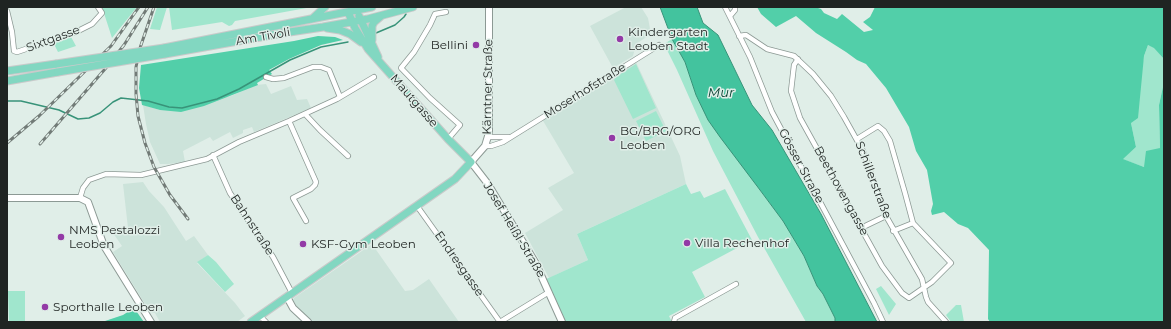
<!DOCTYPE html>
<meta charset="utf-8">
<style>
body{margin:0}
#map{position:relative;width:1171px;height:329px;overflow:hidden;background:#e0eee8;font-family:Montserrat,sans-serif}
canvas{display:block}
.frame{position:absolute;inset:0;border:8px solid #1f2422;pointer-events:none}
</style>
<div id="map">
<canvas width="1171" height="329"></canvas>
<div class="frame"></div>
</div>
<script>
const g = document.querySelector('canvas').getContext('2d');
g.lineJoin = 'round';
function paint(path, color) { g.fillStyle = color; g.fill(path, 'evenodd'); }
const shape = rows => new Path2D(rows.map(r => 'M' + r).join(''));
function stroke(path, color, width, dash) { g.strokeStyle = color; g.lineWidth = width; g.lineCap = dash ? 'butt' : 'round'; g.setLineDash(dash || []); g.stroke(path); }
function drawText(font, color, halo, rows, align = 'center') {
  g.font = font + ' Montserrat,sans-serif'; g.lineWidth = 3; g.setLineDash([]); g.textBaseline = 'middle'; g.strokeStyle = halo; g.fillStyle = color; for (const [text, x, y, turn = 0] of rows) {
    g.save(); g.translate(x, y); g.rotate((+turn || 0) * Math.PI / 180); g.textAlign = isNaN(turn) ? turn : align; if (halo) g.strokeText(text, 0, 0); g.fillText(text, 0, 0); g.restore();
  }
}
const built = shape([
 [626,7,641,7,648,18,651,34,636,44,633,56,613,68,590,26],
 [635,60,680,156,686,184,577,234,588,260,549,278,525,233,563,210,548,188,574,173,542,119],
 [266,84,271,94,291,86,297,100,307,99,311,108,254,132,252,127,243,130,243,133,233,138,230,132,213,141,210,137,183,151,185,162,168,164,160,164,150,142,146,124,143,105,160,110,231,96,256,85],
 [143,182,149,191,164,207,186,241,194,236,208,255,197,263,235,303,245,316,237,322,160,322,155,313,150,312,113,252,122,246,113,233,128,228,123,184],
 [372,244,405,291,413,290,429,279,459,322,313,322,297,307,293,300,294,298]
]);
const green = shape([
 [102,7,137,7,112,38],
 [157,7,167,7,160,30,150,29],
 [169,7,312,7,235,21,232,25,229,26,222,22,172,30],
 [70,35,76,46,58,52,53,42],
 [672,39,685,62,696,95,762,193,783,221,804,256,817,286,823,294,835,318,835,322,806,322,758,237,713,151,677,70,664,44],
 [1148,45,1154,47,1164,59,1164,82,1159,105,1160,148,1144,167,1122,159,1136,147,1131,123,1144,56],
 [636,64,656,108,633,119,614,80,616,77],
 [656,111,666,131,646,141,636,121],
 [686,184,691,194,700,191,704,198,725,189,752,240,692,272,705,297,669,316,672,322,562,322,544,280,588,260,577,234],
 [208,255,216,262,234,284,225,292,197,262],
 [881,286,896,304,889,315,876,289],
 [25,291,25,322,9,322,8,291],
 [956,305,961,305,964,322,951,322,946,315]
]);
const forest = shape([
 [757,7,805,7,809,8,810,7,815,7,821,9,824,13,837,19,842,14,864,32,873,30,863,22,870,17,875,7,1164,7,1164,59,1154,48,1148,45,1144,56,1138,118,1131,123,1136,147,1123,159,1144,167,1146,151,1160,148,1159,105,1164,82,1164,322,990,322,988,319,989,250,968,228,958,224,944,212,932,215,931,211,933,204,927,170,916,151,909,127,886,88,866,64,857,60,846,52,816,33,796,16,776,27,761,14],
 [318,36,335,37,343,40,321,45,289,59,269,70,272,74,257,83,258,85,204,106,181,112,160,110,142,105,139,88,141,65,294,41],
 [134,308,144,322,102,322,123,315]
]);
const water = shape([
 [660,7,697,7,703,23,718,35,752,105,772,130,821,214,877,322,835,322,835,318,823,294,817,286,804,256,783,221,757,186,720,137,708,120,696,95,685,62,672,39,660,7]
]);
const stream = shape([
 [376,33,395,25,404,17,406,14],
 [7,101,21,101,59,110,78,119,89,118,100,113,113,102,121,98,148,101,169,107,182,108,217,99,239,89,290,60,321,47,348,42]
]);
const street = shape([
 [725,7,750,57,772,112,874,303,883,322],
 [7,11,12,32,14,51,17,52,76,32,92,24,102,13,98,7],
 [446,12,435,14,430,25,414,52,401,68,430,98,460,125,448,139],
 [730,16,735,10,735,7],
 [739,36,746,35,767,49,794,56,813,74,831,96,844,117,863,151,886,216,922,279,926,297,928,302,946,322],
 [798,59,794,65,791,91,800,118,882,266,902,293,909,298,932,282,951,263,913,223,905,193,890,141,884,131,878,126,857,139],
 [266,77,273,79,284,78,313,67,321,67,329,70,340,97],
 [305,114,320,130,348,156],
 [289,121,316,182,315,185,311,189,293,198,306,221],
 [488,137,509,137],
 [485,146,491,146,503,142,659,45],
 [213,155,230,193,273,257,292,293],
 [80,198,83,188,89,180,106,174,141,175,207,159,239,142,289,121,337,99,374,77],
 [417,206,500,322],
 [861,228,886,216],
 [893,231,913,223],
 [260,316,266,322],
 [500,322,549,292],
 [674,322,675,318,736,284]
]);
const secondary = shape([
 [489,7,489,133,485,146,471,162,488,184,535,262,562,322],
 [7,198,80,198,88,202,104,246,151,322],
 [287,297,293,308,308,322]
]);
const primary = shape([
 [359,16,378,57],
 [312,19,325,7],
 [327,28,340,30,350,34,361,42],
 [372,40,372,26,374,22,381,16],
 [164,48,372,7],
 [165,54,283,33,323,27,368,19,413,7],
 [7,71,56,64],
 [7,81,58,72],
 [251,322,455,179,471,162,448,139,368,49,355,28,348,12]
]);
const rail = shape([
 [154,7,140,48,136,67,136,94,138,116,145,143,154,167,170,195,188,219],
 [7,143,39,116,111,46,139,7],
 [40,144,105,69,124,45,148,7]
]);
const primaryBridge = shape([
 [56,64,164,48],
 [58,72,165,54]
]);
const markers = [
 [620,39,4,"#933aa6"],
 [476,45,4,"#933aa6"],
 [612,138,4,"#933aa6"],
 [61,237,4,"#933aa6"],
 [687,243,4,"#933aa6"],
 [303,244,4,"#933aa6"],
 [45,307,4,"#933aa6"]
];
const poiNames = [
 ["Kindergarten",628,32],
 ["Leoben Stadt",628,46],
 ["Bellini",468,45,"right"],
 ["BG/BRG/ORG",620,131],
 ["Leoben",620,145],
 ["NMS Pestalozzi",69,230],
 ["Leoben",69,244],
 ["Villa Rechenhof",695,243],
 ["KSF-Gym Leoben",311,244],
 ["Sporthalle Leoben",53,307]
];
const streetNames = [
 ["Am Tivoli",263,37,-10],
 ["Sixtgasse",53,39,-20],
 ["Kärntner Straße",488,87,-89],
 ["Moserhofstraße",585,91,-32],
 ["Mautgasse",414,101,49],
 ["Gösser Straße",801,166,62],
 ["Schillerstraße",873,180,69],
 ["Beethovengasse",841,191,61],
 ["Bahnstraße",252,225,57],
 ["Josef Heißl-Straße",514,230,59],
 ["Endresgasse",459,264,55]
];
const waterNames = [
 ["Mur",721,93]
];
paint(built, '#cce3da');
paint(green, '#a0e6cd');
paint(forest, '#52cfa9');
paint(water, '#43c39e');
stroke(water, '#389379', 1);
stroke(stream, '#389379', 1.5);
stroke(street, '#8c9994', 6);
stroke(secondary, '#8c9994', 8);
stroke(primary, '#c9caca', 9);
stroke(street, '#fff', 4.5);
stroke(secondary, '#fff', 6);
stroke(primary, '#82d7c1', 7);
stroke(rail, '#727b77', 3);
stroke(rail, '#e0eee8', 1.5, [4.5]);
stroke(primaryBridge, '#c9caca', 9, []);
stroke(primaryBridge, '#82d7c1', 7);
for (const [x, y, r, color] of markers) { const dot = new Path2D(); dot.arc(x, y, r, 0, 2 * Math.PI); g.fillStyle = color; g.fill(dot); stroke(dot, '#e0eee8', 1.5); }
drawText('12px', '#1f2422', '#e0eee8', poiNames, 'left');
drawText('12px', '#1f2422', '#e0eee8', streetNames);
drawText('italic 13px', '#084031', '#e0eee8', waterNames);
</script>
